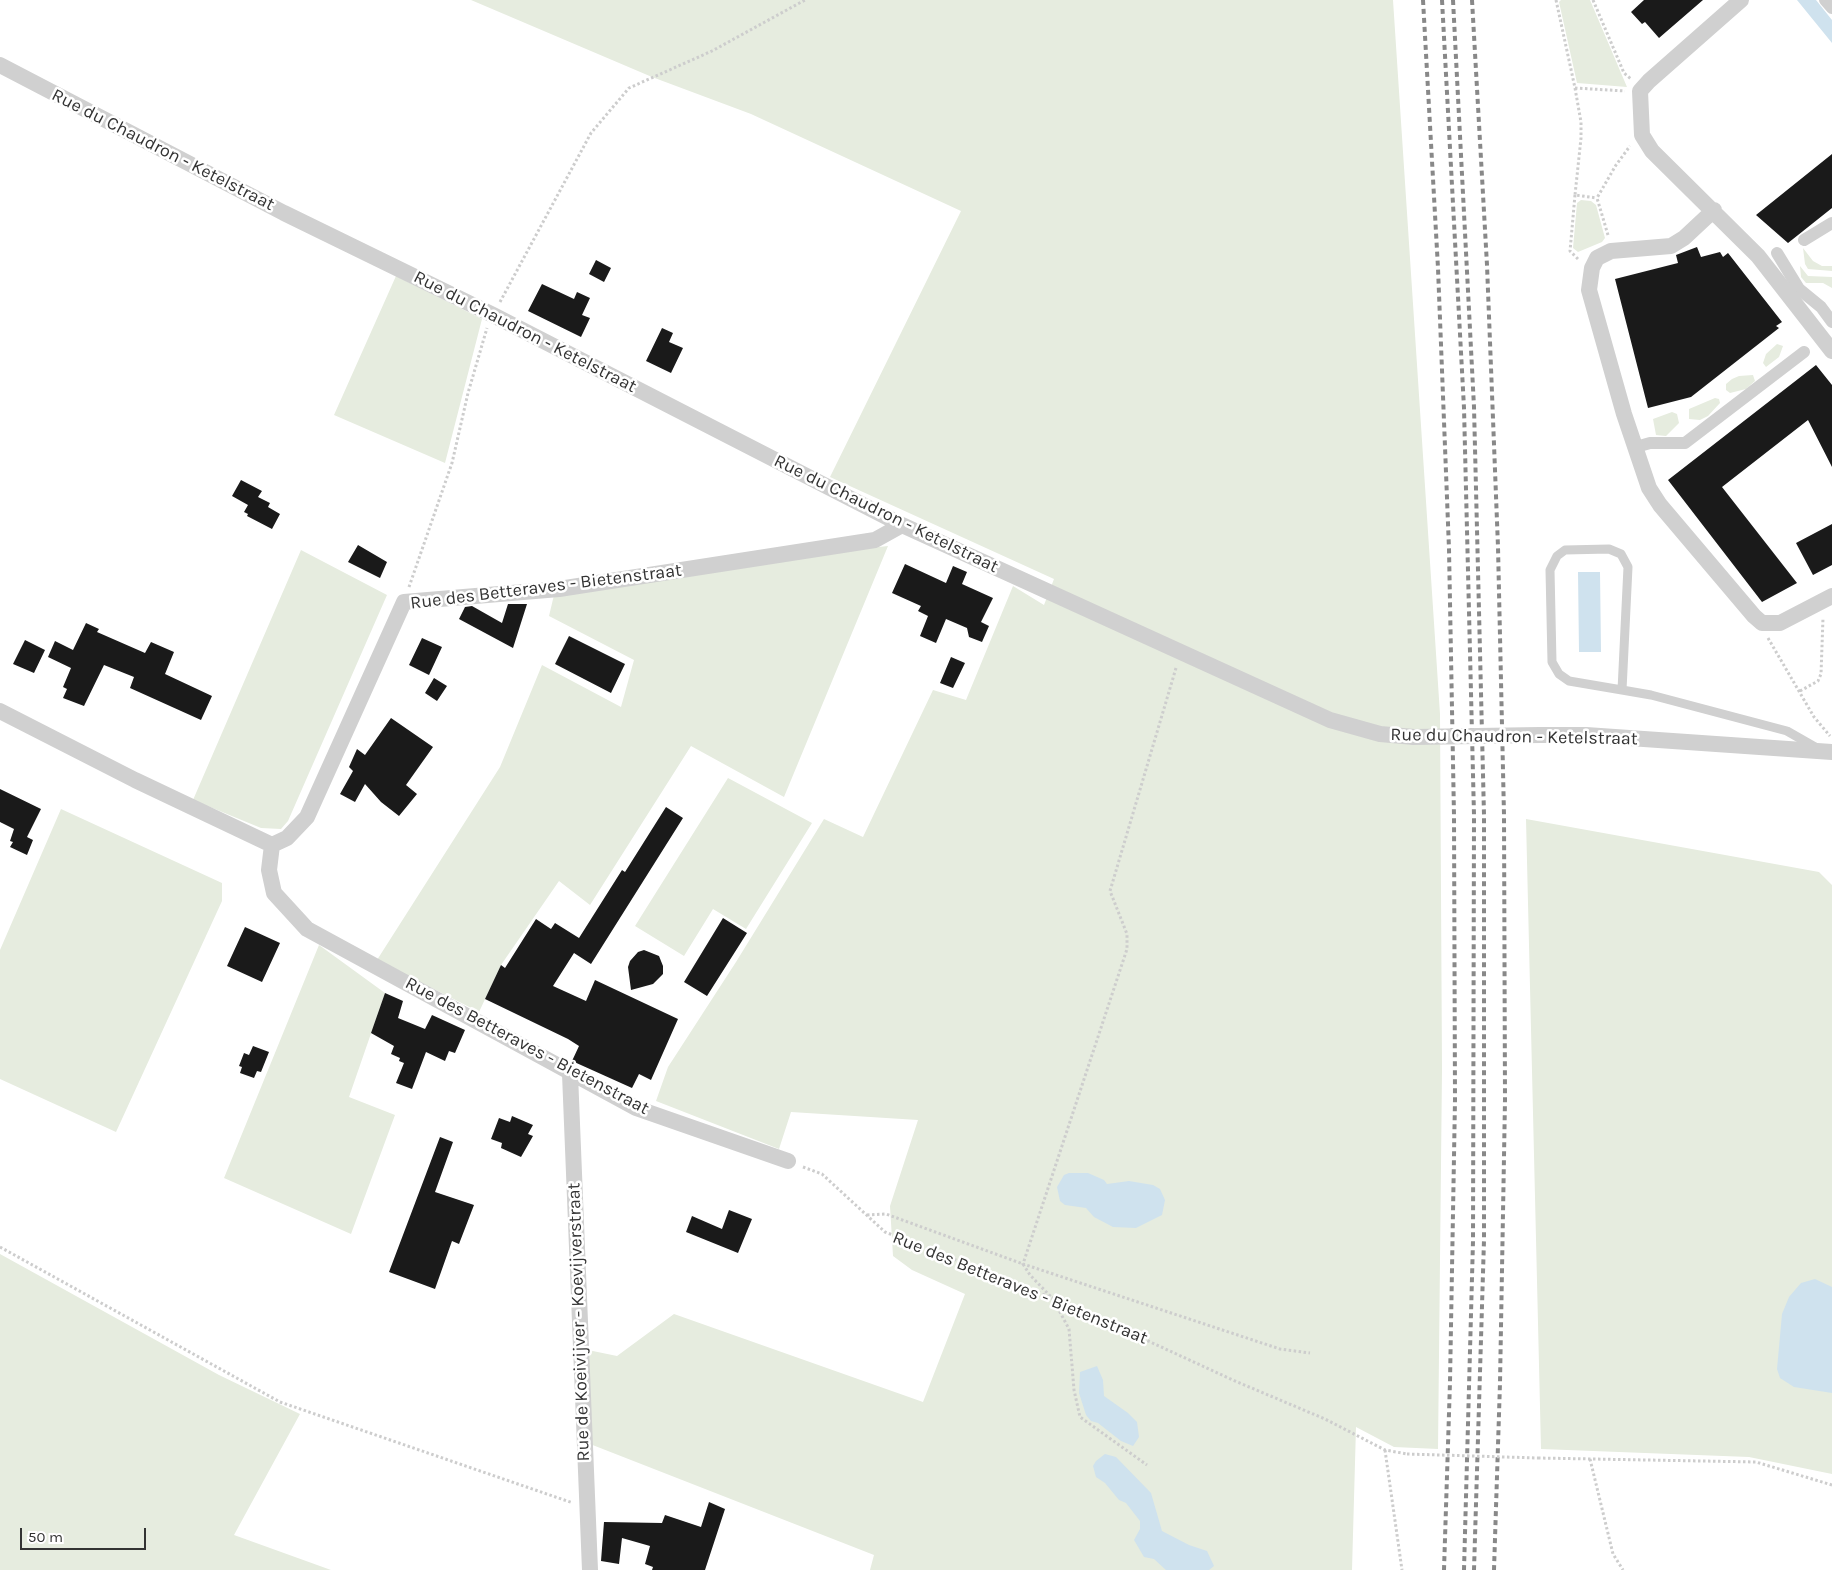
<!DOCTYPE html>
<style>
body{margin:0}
#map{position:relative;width:1832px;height:1570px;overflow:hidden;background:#fff;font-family:Karla,sans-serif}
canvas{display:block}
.scale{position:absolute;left:20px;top:1528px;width:126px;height:22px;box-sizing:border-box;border:2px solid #333;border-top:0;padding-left:6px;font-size:15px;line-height:18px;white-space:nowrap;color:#333;-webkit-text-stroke:4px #fff;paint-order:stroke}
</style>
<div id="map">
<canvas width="1832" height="1570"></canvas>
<div class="scale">50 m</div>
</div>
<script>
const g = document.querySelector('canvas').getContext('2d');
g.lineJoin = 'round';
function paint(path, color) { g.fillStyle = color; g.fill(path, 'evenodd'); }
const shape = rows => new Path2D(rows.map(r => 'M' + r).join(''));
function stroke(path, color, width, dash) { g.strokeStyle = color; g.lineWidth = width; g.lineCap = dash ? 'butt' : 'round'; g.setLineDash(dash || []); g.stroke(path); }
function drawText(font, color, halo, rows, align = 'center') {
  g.font = font + ' Karla,sans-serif'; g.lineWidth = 5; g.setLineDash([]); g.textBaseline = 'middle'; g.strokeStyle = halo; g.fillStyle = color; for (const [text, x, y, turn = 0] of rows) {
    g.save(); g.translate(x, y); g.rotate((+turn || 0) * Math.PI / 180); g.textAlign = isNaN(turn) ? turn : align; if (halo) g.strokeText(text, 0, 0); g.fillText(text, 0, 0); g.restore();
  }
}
const green = shape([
 [471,0,1393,0,1440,714,1442,1070,1438,1449,1394,1447,1356,1427,1352,1570,870,1570,874,1555,590,1444,588,1350,617,1356,674,1314,923,1402,965,1294,912,1270,893,1256,890,1206,918,1120,791,1112,779,1149,656,1101,668,1067,736,962,824,819,863,837,933,690,966,700,1013,586,1044,605,1054,579,830,477,961,211,751,114,652,77],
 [1561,0,1590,0,1627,87,1577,83,1559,2],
 [1581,200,1591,201,1596,205,1605,238,1602,242,1578,252,1573,248,1577,203],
 [1803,248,1813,261,1822,266,1832,266,1832,271,1808,269,1805,264],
 [1800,266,1808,276,1832,277,1832,288,1823,283,1806,283,1801,277],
 [396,276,482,319,445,463,334,415],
 [1777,344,1783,346,1779,357,1766,367,1763,363,1766,354],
 [1753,375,1755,381,1746,389,1730,393,1726,390,1726,384,1732,379,1739,376],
 [1715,398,1719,399,1720,403,1708,416,1700,420,1689,419,1689,409],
 [1672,412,1677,414,1679,423,1666,436,1656,435,1653,419],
 [888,546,784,797,691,746,590,905,559,881,501,965,479,1012,377,960,500,767,542,665,621,707,634,660,549,616,554,595,813,554],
 [301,550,387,595,288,821,281,829,261,828,193,800],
 [728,778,812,823,746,929,713,909,684,956,635,926],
 [61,809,222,883,222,901,116,1132,0,1079,0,950],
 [1526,819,1819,872,1832,885,1832,1474,1749,1457,1541,1449],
 [319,945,385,993,349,1097,395,1115,351,1234,224,1178],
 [0,1254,219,1375,300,1414,234,1535,331,1570,0,1570]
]);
const water = shape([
 [1797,0,1816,0,1832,20,1832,43],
 [1578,572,1600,572,1601,652,1579,652],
 [1069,1173,1088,1173,1104,1180,1107,1184,1129,1181,1153,1185,1160,1189,1165,1200,1162,1215,1136,1228,1113,1227,1094,1217,1086,1208,1065,1205,1060,1201,1057,1187,1064,1175],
 [1815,1279,1832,1287,1832,1393,1794,1387,1780,1378,1777,1369,1782,1314,1789,1297,1801,1283],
 [1097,1366,1103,1380,1104,1396,1128,1413,1137,1422,1139,1437,1133,1446,1121,1441,1098,1423,1091,1421,1086,1415,1079,1393,1080,1372],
 [1105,1454,1116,1457,1151,1493,1162,1531,1189,1545,1207,1551,1214,1566,1209,1570,1166,1570,1154,1559,1144,1557,1134,1540,1140,1529,1140,1521,1126,1503,1119,1500,1105,1483,1096,1477,1093,1466,1096,1461]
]);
const building = shape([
 [1644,0,1703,0,1659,38,1645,22,1642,24,1631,12],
 [1832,154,1832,208,1788,243,1756,215],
 [1697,247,1701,257,1720,252,1723,257,1728,253,1782,322,1776,326,1779,328,1691,397,1648,408,1615,279,1678,263,1676,255],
 [596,260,611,268,604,282,589,274],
 [542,284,574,299,577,292,590,298,582,315,590,318,581,337,528,311],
 [662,328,673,333,669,342,683,348,671,373,646,361],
 [1816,365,1832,385,1832,467,1808,420,1722,487,1797,583,1762,602,1668,480],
 [241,480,262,491,258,497,270,503,268,507,280,514,272,529,247,516,248,514,244,512,248,505,232,496],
 [1832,524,1832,565,1813,575,1796,543],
 [358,545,387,562,380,578,348,562],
 [905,564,946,583,953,566,967,572,962,584,993,598,981,622,989,626,982,642,969,637,967,628,946,619,936,643,920,636,928,616,918,611,921,606,892,593],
 [508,604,527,604,513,648,459,619,465,607,472,606,502,623],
 [86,623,99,629,97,632,145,653,151,642,174,652,165,674,212,696,201,720,130,688,134,677,104,665,84,706,63,698,67,689,63,687,71,668,48,657,55,641,73,650],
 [569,636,625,664,611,693,555,664],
 [422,638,442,647,429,675,409,665],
 [25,640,45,650,34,673,13,664],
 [951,657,965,663,953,688,940,683],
 [434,678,447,686,437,701,425,693],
 [391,718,433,747,406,785,417,794,399,816,381,802,365,784,355,802,340,794,353,771,349,767,357,749,365,755],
 [0,789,41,809,27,837,33,840,27,855,10,847,13,842,10,841,14,829,0,822],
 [666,807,683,818,591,964,574,953,553,986,586,1001,595,980,678,1019,651,1080,639,1074,632,1088,572,1061,579,1046,568,1039,485,999,501,965,505,968,536,919,551,929,555,923,579,938,622,870,625,872],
 [723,918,747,933,707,996,684,982],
 [245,927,280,943,262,982,227,966],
 [644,950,659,956,663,966,663,974,653,984,631,990,628,967,630,961,638,952],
 [385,993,403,1001,398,1018,425,1029,432,1015,465,1030,455,1053,449,1051,445,1061,426,1052,412,1089,396,1083,404,1063,399,1061,400,1058,391,1054,394,1046,371,1033],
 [253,1046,269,1052,261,1072,257,1071,254,1078,240,1073,242,1067,239,1066,244,1053,249,1055],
 [512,1116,533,1125,528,1134,533,1136,521,1157,501,1148,502,1143,491,1139,499,1118,510,1122],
 [440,1137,453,1142,435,1192,474,1205,459,1244,452,1241,435,1289,389,1272],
 [729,1210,752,1219,738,1253,686,1232,692,1216,722,1229],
 [709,1502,725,1509,705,1570,652,1570,653,1567,645,1564,650,1546,622,1538,619,1564,601,1561,604,1522,662,1523,665,1515,701,1527]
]);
const path = shape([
 [1556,0,1575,88,1625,91],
 [1593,0,1624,73,1631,79],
 [1575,88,1581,122,1581,138,1575,195,1597,198],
 [1575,195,1570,251,1579,260],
 [1608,235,1597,198,1616,165,1630,146],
 [500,302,591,133,629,88,712,51,805,0],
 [409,587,452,463,468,393,487,328],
 [1768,638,1814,717,1830,736],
 [1176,668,1110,891,1127,934,1127,949,1023,1264,1280,1349,1310,1353],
 [1800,691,1818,681,1821,674,1823,618],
 [803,1167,822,1174,885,1232,1070,1305,1235,1381,1325,1419,1385,1450,1407,1454],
 [867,1215,886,1214,1023,1264,1030,1275,1053,1299,1069,1329,1074,1390,1080,1417,1147,1465],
 [0,1247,280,1402,573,1503],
 [1385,1450,1402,1570],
 [1538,1458,1756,1462,1832,1485],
 [1590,1459,1613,1554,1623,1570]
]);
const service = shape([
 [1622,690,1628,567,1621,554,1609,549,1565,550,1557,556,1550,570,1552,662,1559,674,1569,681,1622,690,1651,695,1787,731,1815,747]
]);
const pedestrian = shape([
 [1825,0,1832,8],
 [1804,240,1832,223],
 [1777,253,1799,289,1821,307,1832,322],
 [1636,447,1650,443,1685,443,1804,352]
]);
const minor = shape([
 [1741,0,1649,81,1640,91,1642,135,1652,151,1758,256,1832,351],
 [0,65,284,213,493,315,902,525,1330,720,1380,734,1414,737],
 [1714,210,1684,238,1671,246,1611,251,1597,258,1592,268,1589,290,1624,414,1649,488,1660,505,1754,616,1762,623,1780,623,1832,596],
 [0,711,135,780,272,845,269,870,274,893,307,929,636,1108,788,1161],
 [1540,735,1586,735,1832,752],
 [272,845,287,838,307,817,404,602,559,589,875,540,902,525],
 [570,1074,590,1570]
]);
const rail = shape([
 [1423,0,1438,268,1449,549,1454,816,1455,1100,1450,1382,1444,1570],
 [1442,0,1464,408,1474,815,1473,1241,1464,1570],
 [1453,0,1474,407,1484,815,1484,1240,1474,1570],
 [1472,0,1487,265,1498,547,1504,815,1505,1100,1500,1383,1494,1570]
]);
const pathBridge = shape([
 [1407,1454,1538,1458]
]);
const minorBridge = shape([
 [1414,737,1540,735]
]);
const streetNames = [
 ["Rue du Chaudron - Ketelstraat",163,150,27],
 ["Rue du Chaudron - Ketelstraat",525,332,27],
 ["Rue du Chaudron - Ketelstraat",886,514,26],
 ["Rue des Betteraves - Bietenstraat",546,587,-7],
 ["Rue du Chaudron - Ketelstraat",1514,737,1],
 ["Rue des Betteraves - Bietenstraat",527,1046,28],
 ["Rue des Betteraves - Bietenstraat",1020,1288,22],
 ["Rue de Koeivijver - Koevijverstraat",579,1322,-92]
];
paint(green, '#e6ecdf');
paint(water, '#cfe2ee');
paint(building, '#1a1a1a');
stroke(path, '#cdcdcd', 3, [2.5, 2.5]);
stroke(service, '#d0d0d0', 9);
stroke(pedestrian, '#d0d0d0', 12);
stroke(minor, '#d0d0d0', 16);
stroke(rail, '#888', 4, [5, 4]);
stroke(pathBridge, '#cdcdcd', 3, [2.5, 2.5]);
stroke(minorBridge, '#d0d0d0', 16);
drawText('18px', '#333', '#fff', streetNames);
</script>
